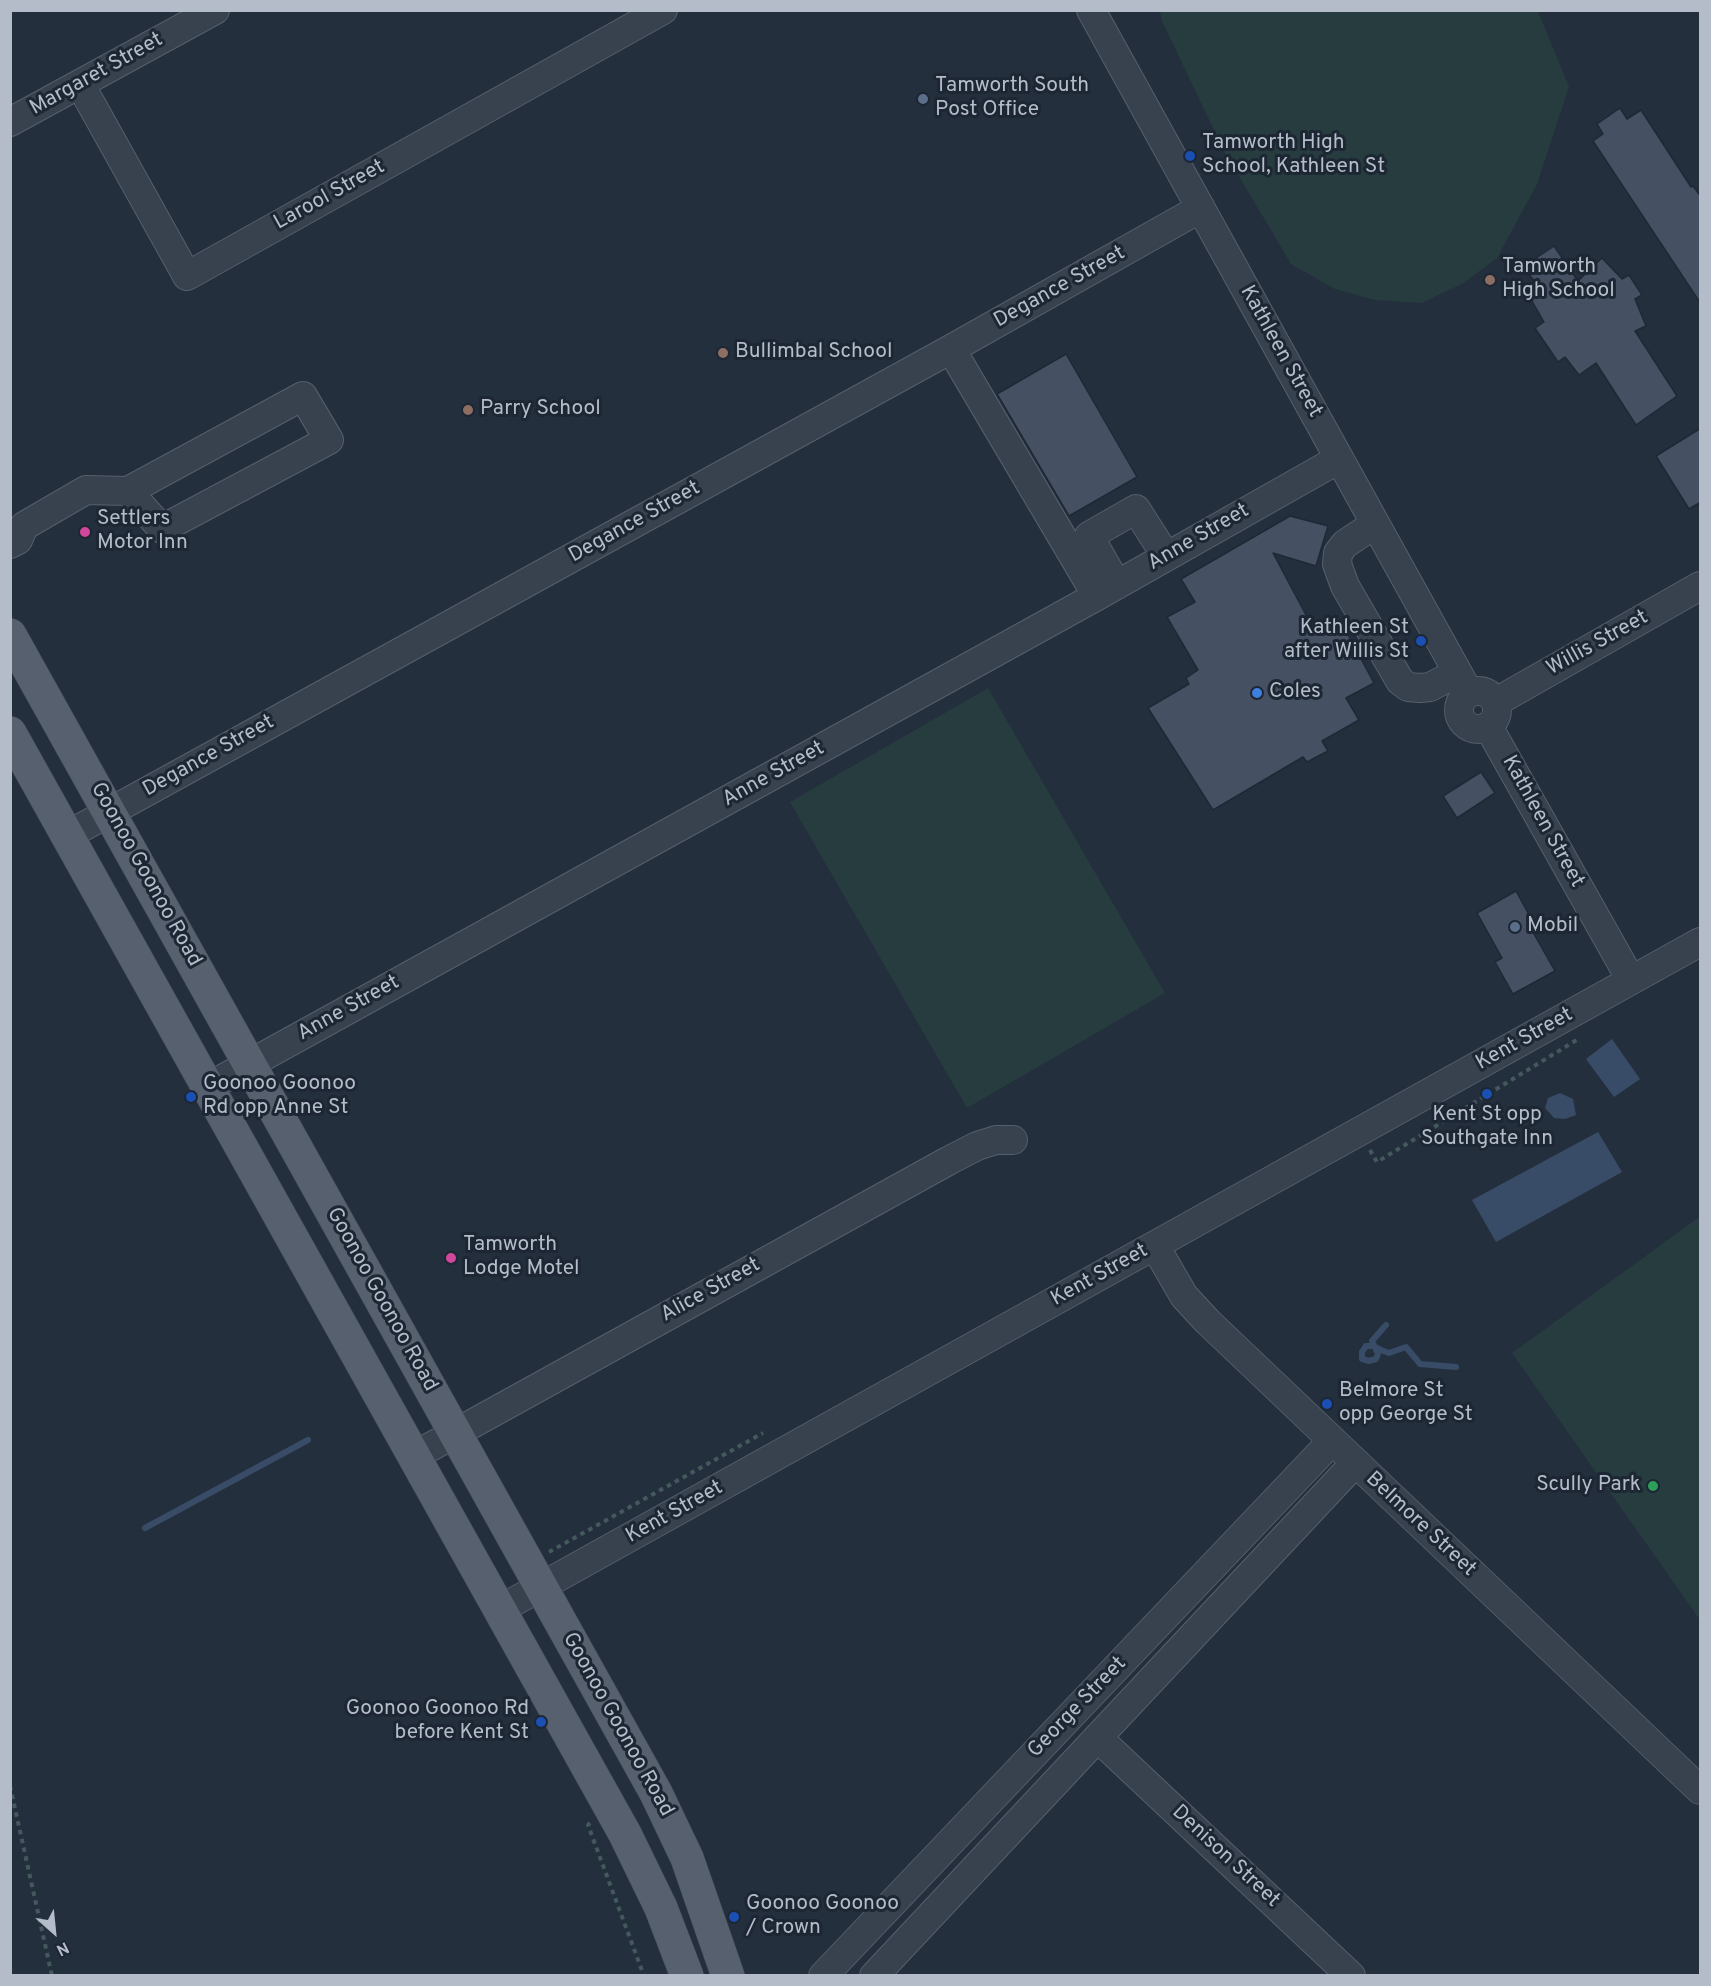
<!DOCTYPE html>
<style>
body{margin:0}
#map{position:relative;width:1711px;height:1986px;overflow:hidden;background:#242f3e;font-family:Overpass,sans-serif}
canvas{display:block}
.frame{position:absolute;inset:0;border:12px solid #b4bcc9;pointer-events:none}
.north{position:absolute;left:24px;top:1902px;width:60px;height:60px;-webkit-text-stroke:4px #1d2633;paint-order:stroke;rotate:153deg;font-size:16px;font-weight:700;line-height:24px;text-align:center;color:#b4bcc9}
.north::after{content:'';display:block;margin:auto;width:21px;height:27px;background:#b4bcc9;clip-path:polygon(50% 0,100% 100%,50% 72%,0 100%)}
</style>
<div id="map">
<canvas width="1711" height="1986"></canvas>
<div class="frame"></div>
<div class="north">N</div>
</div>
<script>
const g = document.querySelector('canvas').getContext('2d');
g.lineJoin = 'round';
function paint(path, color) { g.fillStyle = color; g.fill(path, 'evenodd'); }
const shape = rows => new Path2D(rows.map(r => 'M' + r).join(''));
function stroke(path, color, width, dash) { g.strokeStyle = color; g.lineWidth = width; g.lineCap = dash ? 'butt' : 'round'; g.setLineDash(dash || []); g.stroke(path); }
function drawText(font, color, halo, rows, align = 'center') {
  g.font = font + ' Overpass,sans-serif'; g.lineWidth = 6; g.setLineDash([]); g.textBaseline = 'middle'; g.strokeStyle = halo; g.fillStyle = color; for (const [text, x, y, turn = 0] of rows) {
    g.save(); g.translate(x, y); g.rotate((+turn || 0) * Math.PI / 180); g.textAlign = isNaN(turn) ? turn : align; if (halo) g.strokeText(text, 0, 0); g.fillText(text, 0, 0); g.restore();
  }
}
const green = shape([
 [1160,11,1538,11,1569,87,1537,184,1497,258,1462,284,1421,303,1375,300,1335,289,1291,264,1224,151,1162,21],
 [988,688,1165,993,967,1108,790,802],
 [1698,1218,1700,1222,1700,1620,1512,1353]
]);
const water = shape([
 [1612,1039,1640,1079,1614,1097,1586,1059],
 [1560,1093,1573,1099,1576,1115,1565,1119,1554,1118,1545,1108,1548,1098],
 [1598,1132,1622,1172,1496,1242,1472,1200]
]);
const stream = shape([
 [1386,1325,1372,1341,1378,1354,1376,1359,1369,1361,1362,1359,1362,1352,1366,1346,1373,1346,1381,1350,1389,1353,1406,1347,1420,1364,1456,1367],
 [145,1528,308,1440]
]);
const building = shape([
 [1620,108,1627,119,1641,110,1691,187,1693,186,1701,197,1701,304,1593,141,1603,134,1597,124,1620,108],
 [1554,246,1578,281,1602,258,1622,279,1629,275,1642,295,1635,299,1646,326,1635,331,1677,396,1636,425,1596,363,1579,375,1565,357,1558,362,1535,328,1544,322,1529,296,1539,289,1524,266,1554,246],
 [1066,354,1137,477,1069,516,997,394,1066,354],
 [1701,428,1701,502,1689,509,1656,456,1701,428],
 [1290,516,1328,526,1316,566,1273,553,1314,630,1338,616,1374,683,1346,698,1359,720,1322,741,1328,751,1307,762,1303,757,1213,810,1148,708,1189,684,1186,678,1198,670,1167,617,1195,602,1181,579,1290,516],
 [1481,772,1495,793,1457,818,1443,796,1481,772],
 [1516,891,1534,924,1530,927,1555,971,1513,994,1495,962,1502,958,1477,913,1516,891]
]);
const path = shape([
 [1370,1150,1377,1162,1580,1038],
 [549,1552,763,1433],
 [10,1786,52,1976],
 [590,1823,588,1825,644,1976]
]);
const minor = shape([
 [1091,10,1469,693],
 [80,84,187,276,663,10],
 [10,122,215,10],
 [951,349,1097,596],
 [1375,524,1345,544,1338,553,1337,564,1345,586,1400,681,1408,687,1420,688,1430,687,1457,673],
 [10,544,18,540,24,526,86,490,128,491,303,396,329,440,162,529,128,491],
 [1117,585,1089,536,1136,509,1166,556],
 '1459 710a19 19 0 1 1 38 0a19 19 0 1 1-38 0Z',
 [1496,702,1700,586],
 [1488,726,1631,980],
 [68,835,951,349,1201,208],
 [208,1087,1097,596,1339,459],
 [1155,1246,1184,1296,1207,1321,1700,1790],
 [414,1456,948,1161,977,1146,996,1140,1013,1140],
 [499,1610,1700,942],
 [1098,1738,1351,1976],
 [823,1976,1332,1441],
 [874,1976,1355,1463]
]);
const major = shape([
 [10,635,656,1793,687,1858,728,1976],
 [10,733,625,1834,661,1908,687,1976]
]);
const markers = [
 [923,99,6,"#5c6f8a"],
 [1190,156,6,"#1a4fb4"],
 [1490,280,6,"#8d6e63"],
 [723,353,6,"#8d6e63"],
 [468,410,6,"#8d6e63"],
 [85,532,6,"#d1479c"],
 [1421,641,6,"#1a4fb4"],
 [1257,693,6,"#3f7fe0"],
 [1515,927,6,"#5c6f8a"],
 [1487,1094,6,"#1a4fb4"],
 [191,1097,6,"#1a4fb4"],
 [451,1258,6,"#d1479c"],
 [1327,1404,6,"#1a4fb4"],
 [1653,1486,6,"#2e9e5b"],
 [541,1722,6,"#1a4fb4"],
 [734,1917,6,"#1a4fb4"]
];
const streetNames = [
 ["Margaret Street",97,75,-29],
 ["Larool Street",330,196,-29],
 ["Degance Street",1060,288,-29],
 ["Kathleen Street",1280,352,61],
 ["Degance Street",635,523,-29],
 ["Anne Street",1199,538,-30],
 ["Willis Street",1598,644,-29],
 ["Degance Street",209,757,-29],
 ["Anne Street",774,775,-29],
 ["Kathleen Street",1542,822,61],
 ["Goonoo Goonoo Road",145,875,61],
 ["Anne Street",349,1009,-29],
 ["Kent Street",1525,1040,-29],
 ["Kent Street",1100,1276,-29],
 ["Alice Street",711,1291,-29],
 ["Goonoo Goonoo Road",381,1300,61],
 ["Kent Street",675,1513,-29],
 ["Belmore Street",1420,1525,43],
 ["George Street",1078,1708,-46],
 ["Goonoo Goonoo Road",617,1725,61],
 ["Denison Street",1225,1857,43]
];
const poiNames = [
 ["Tamworth South",935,87],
 ["Post Office",935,111],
 ["Tamworth High",1202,144],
 ["School, Kathleen St",1202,168],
 ["Tamworth",1502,268],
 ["High School",1502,292],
 ["Bullimbal School",735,353],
 ["Parry School",480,410],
 ["Settlers",97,520],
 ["Motor Inn",97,544],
 ["Kathleen St",1409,629,"right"],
 ["after Willis St",1409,653,"right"],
 ["Coles",1269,693],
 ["Mobil",1527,927],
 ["Goonoo Goonoo",203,1085],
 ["Rd opp Anne St",203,1109],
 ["Kent St opp",1487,1116,"center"],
 ["Southgate Inn",1487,1140,"center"],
 ["Tamworth",463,1246],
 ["Lodge Motel",463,1270],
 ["Belmore St",1339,1392],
 ["opp George St",1339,1416],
 ["Scully Park",1641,1486,"right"],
 ["Goonoo Goonoo Rd",529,1710,"right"],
 ["before Kent St",529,1734,"right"],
 ["Goonoo Goonoo",746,1905],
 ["/ Crown",746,1929]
];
paint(green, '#263c3f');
paint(water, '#394c67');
stroke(stream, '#394c67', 6);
paint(building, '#455162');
stroke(building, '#1f2835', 1.5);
stroke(minor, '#565f6c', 30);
stroke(major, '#414a57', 34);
stroke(path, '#44595c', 4, [4.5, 4.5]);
stroke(minor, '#38414e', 28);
stroke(major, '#56606e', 33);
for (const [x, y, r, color] of markers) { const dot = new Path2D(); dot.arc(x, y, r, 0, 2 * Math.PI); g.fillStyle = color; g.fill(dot); stroke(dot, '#1d2633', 2); }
drawText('21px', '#b4bcc9', '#1d2633', streetNames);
drawText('21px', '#b4bcc9', '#1d2633', poiNames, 'left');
</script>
